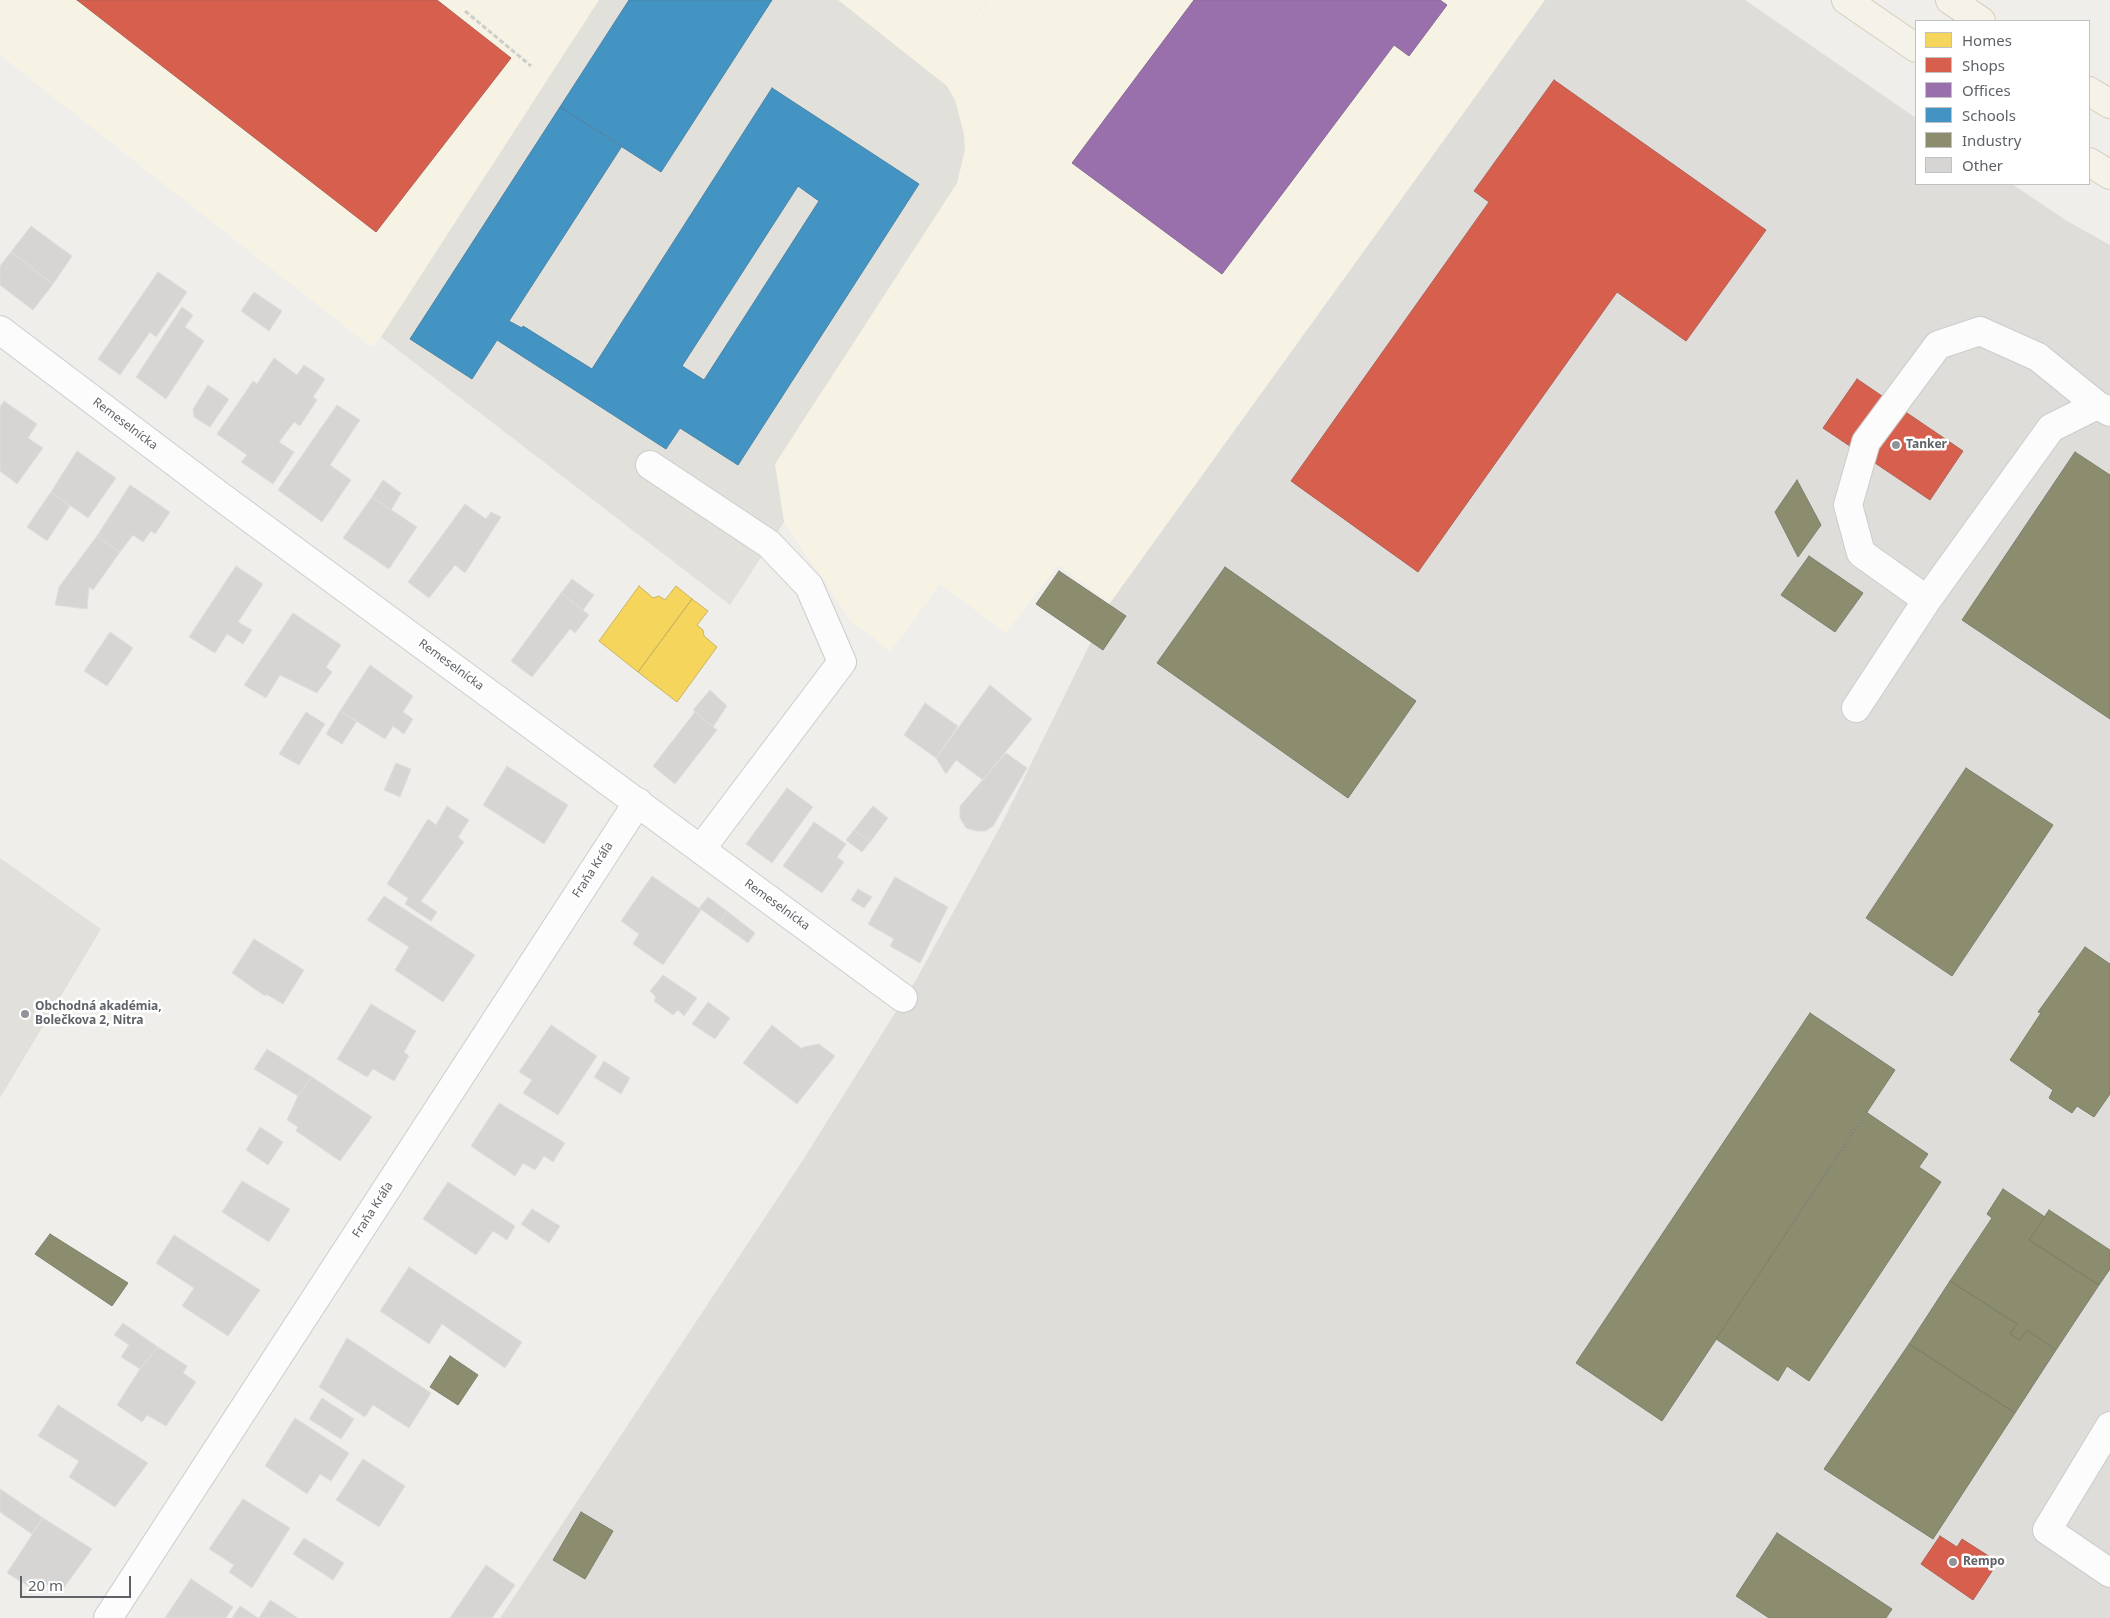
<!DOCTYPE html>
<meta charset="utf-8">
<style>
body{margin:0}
#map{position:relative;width:2110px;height:1618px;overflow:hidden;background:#efeeea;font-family:"Noto Sans",sans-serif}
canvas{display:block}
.legend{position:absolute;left:1915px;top:20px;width:175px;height:165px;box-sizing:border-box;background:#fff;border:1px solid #bfc1c3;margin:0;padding:6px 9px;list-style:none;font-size:15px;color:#5f6368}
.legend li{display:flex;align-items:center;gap:10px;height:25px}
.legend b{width:25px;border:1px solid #bfc1c3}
.scale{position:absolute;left:20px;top:1576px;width:111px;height:22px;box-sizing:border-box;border:2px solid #5f6368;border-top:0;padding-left:6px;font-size:15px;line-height:18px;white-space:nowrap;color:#5f6368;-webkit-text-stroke:4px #fff;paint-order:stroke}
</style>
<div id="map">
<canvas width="2110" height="1618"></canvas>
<ul class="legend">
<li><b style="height:14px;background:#f6d55c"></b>Homes</li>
<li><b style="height:14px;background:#d6604d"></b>Shops</li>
<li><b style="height:14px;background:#9970ab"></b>Offices</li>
<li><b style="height:14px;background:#4393c3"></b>Schools</li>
<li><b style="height:14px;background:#8c8c6e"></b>Industry</li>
<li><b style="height:14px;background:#d6d5d3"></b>Other</li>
</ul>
<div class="scale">20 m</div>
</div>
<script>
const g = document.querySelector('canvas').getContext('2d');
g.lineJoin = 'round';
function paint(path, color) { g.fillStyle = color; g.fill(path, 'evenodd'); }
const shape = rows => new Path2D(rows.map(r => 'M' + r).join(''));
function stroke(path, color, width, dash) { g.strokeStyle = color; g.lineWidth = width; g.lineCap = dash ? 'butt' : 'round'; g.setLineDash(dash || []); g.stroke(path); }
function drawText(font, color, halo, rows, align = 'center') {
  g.font = font + ' "Noto Sans",sans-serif'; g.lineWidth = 5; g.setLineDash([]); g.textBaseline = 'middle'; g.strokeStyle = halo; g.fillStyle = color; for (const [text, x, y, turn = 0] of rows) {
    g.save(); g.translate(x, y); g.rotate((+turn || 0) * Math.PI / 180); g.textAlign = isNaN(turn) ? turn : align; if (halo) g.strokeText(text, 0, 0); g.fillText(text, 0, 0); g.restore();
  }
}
const commercial = shape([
 [0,0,599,0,381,337,371,347,0,55],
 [838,0,987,0,955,43,989,0,1545,0,1110,603,1058,565,1006,633,940,584,890,652,867,632,853,624,784,522,775,464,957,183,965,150,947,86]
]);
const industrial = shape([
 [1545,0,1745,0,1916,118,1916,184,2012,184,2067,221,2110,245,2110,1618,500,1618,801,1163,917,978,1000,827,1110,603]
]);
const education = shape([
 [599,0,838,0,947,86,955,100,964,134,965,150,957,183,775,464,784,522,730,605,381,337],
 [0,858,101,929,0,1098]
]);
const homes = shape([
 [639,586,653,598,659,596,665,600,676,586,692,599,638,672,599,641,639,586],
 [692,599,708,611,697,625,703,630,704,636,717,647,677,702,638,672,692,599]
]);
const shops = shape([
 [77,0,437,0,511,58,376,232,77,0],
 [1554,80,1766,230,1686,341,1617,292,1418,572,1291,481,1489,202,1474,191,1554,80],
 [1857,379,1963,451,1930,500,1823,428,1857,379],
 [1940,1536,1957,1547,1962,1539,1998,1562,1973,1600,1921,1564,1940,1536]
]);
const offices = shape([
 [1194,0,1440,0,1447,5,1409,56,1394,45,1222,274,1072,163,1194,0]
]);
const schools = shape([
 [629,0,772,0,661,172,560,107,629,0],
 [772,88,919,184,738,465,680,428,666,449,497,340,472,379,410,339,560,107,622,146,509,321,522,328,523,326,592,369,772,88],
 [798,186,819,201,704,380,682,366,798,186]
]);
const industry = shape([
 [2075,452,2110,475,2110,719,1962,620,2075,452],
 [1797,480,1821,525,1798,557,1775,512,1797,480],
 [1809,556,1863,593,1835,632,1781,595,1809,556],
 [1225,567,1416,701,1348,798,1157,663,1225,567],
 [1059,571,1126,616,1103,650,1036,604,1059,571],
 [1966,768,2053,825,1952,976,1866,918,1966,768],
 [2085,947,2110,964,2110,1094,2094,1117,2077,1106,2072,1113,2049,1098,2053,1090,2010,1060,2041,1013,2038,1012,2085,947],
 [1810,1013,1895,1070,1662,1421,1576,1363,1810,1013],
 [1866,1112,1928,1154,1919,1167,1941,1182,1809,1381,1787,1366,1778,1381,1716,1339,1866,1112],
 [2003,1189,2045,1217,2029,1240,2099,1285,2056,1350,2027,1330,2020,1340,2010,1334,2017,1324,1950,1281,1992,1218,1987,1214,2003,1189],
 [2049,1210,2110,1250,2110,1269,2099,1285,2029,1240,2049,1210],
 [50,1234,128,1283,112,1306,35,1254,50,1234],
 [1950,1281,2017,1324,2010,1334,2020,1340,2027,1330,2056,1350,2015,1413,1909,1344,1950,1281],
 [1909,1344,2015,1413,1933,1539,1824,1469,1909,1344],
 [450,1356,478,1375,458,1405,430,1387,450,1356],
 [581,1512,613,1531,585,1579,553,1560,581,1512],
 [1777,1533,1892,1609,1886,1618,1769,1618,1736,1596,1777,1533]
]);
const building = shape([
 [31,226,72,256,53,284,11,252,31,226],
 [11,252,53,284,33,310,0,285,0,266,11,252],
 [158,272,187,292,156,337,150,332,120,375,98,359,158,272],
 [254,292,282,311,269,331,241,311,254,292],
 [182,307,193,315,185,327,204,341,166,399,136,377,182,307],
 [274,358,297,375,304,365,325,379,313,397,317,400,300,426,294,422,279,442,294,452,273,484,241,462,247,455,217,434,253,381,257,384,274,358],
 [208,385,229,399,210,427,194,417,193,409,208,385],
 [4,401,37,424,28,438,43,448,17,484,0,471,0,407,4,401],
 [337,405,360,420,330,465,351,480,322,522,278,490,337,405],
 [77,451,116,478,88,518,51,492,77,451],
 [383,480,401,493,391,510,372,497,383,480],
 [130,485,170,512,155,534,151,531,143,542,133,535,120,552,97,536,130,485],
 [51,492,70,506,47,541,27,527,51,492],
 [372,497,417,527,389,569,343,538,372,497],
 [465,504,486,519,491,512,501,517,465,573,455,565,429,598,408,582,465,504],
 [97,536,120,552,93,590,89,587,87,609,55,605,59,587,97,536],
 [236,566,263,584,238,622,252,630,243,644,227,634,215,653,189,637,236,566],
 [572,579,594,595,583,610,561,593,572,579],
 [561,593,589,615,575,633,570,629,532,677,511,661,561,593],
 [293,613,341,645,326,667,332,672,317,693,280,675,266,698,244,685,293,613],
 [110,632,133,648,107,686,84,671,110,632],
 [370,665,413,696,403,712,413,719,404,734,393,726,385,739,340,711,370,665],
 [990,685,1032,719,983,780,956,760,946,774,936,758,990,685],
 [710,690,727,706,713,727,693,710,710,690],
 [925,703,958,726,936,758,904,735,925,703],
 [340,711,357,721,342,744,326,734,340,711],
 [306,712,325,724,299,765,279,754,306,712],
 [695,712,717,730,675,784,653,766,695,712],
 [1006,753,1027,768,993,826,986,831,976,831,966,828,960,818,960,806,1006,753],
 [396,763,411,769,400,797,384,790,396,763],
 [507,766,568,805,544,844,483,805,507,766],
 [787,788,813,807,772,863,746,844,787,788],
 [447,806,469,820,458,837,464,842,421,901,437,912,431,921,405,904,408,898,387,884,428,819,436,825,447,806],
 [873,806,888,818,870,842,854,830,873,806],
 [814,822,846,844,837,857,844,862,822,893,783,866,814,822],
 [854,830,870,842,862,852,846,840,854,830],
 [652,876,701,910,663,965,633,944,639,934,621,921,652,876],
 [895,877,948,907,920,963,890,946,894,939,868,924,895,877],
 [858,889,872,897,864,908,851,900,858,889],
 [384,896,475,955,443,1002,395,970,409,947,367,920,384,896],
 [708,897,727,911,720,923,699,908,708,897],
 [727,911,755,933,748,943,720,923,727,911],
 [254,939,304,970,283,1004,266,994,265,996,232,973,254,939],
 [663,975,697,998,684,1016,678,1010,673,1015,654,1001,656,997,650,991,663,975],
 [708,1002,730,1018,715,1039,692,1024,708,1002],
 [371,1004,416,1031,404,1052,409,1056,394,1081,373,1069,367,1077,337,1059,371,1004],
 [551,1025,597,1056,558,1115,523,1093,532,1080,519,1072,551,1025],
 [772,1025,802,1049,803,1047,819,1044,835,1056,797,1104,743,1063,772,1025],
 [267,1049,312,1077,298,1096,254,1069,267,1049],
 [604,1061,630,1078,621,1094,594,1077,604,1061],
 [312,1077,372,1117,340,1161,296,1131,298,1127,287,1120,298,1096,312,1077],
 [499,1103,565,1143,553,1162,544,1156,535,1170,523,1163,515,1176,471,1146,499,1103],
 [260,1127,283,1142,268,1165,246,1150,260,1127],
 [242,1181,290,1209,269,1242,222,1212,242,1181],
 [448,1182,515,1226,507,1240,493,1231,476,1255,423,1219,448,1182],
 [532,1209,560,1226,549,1243,521,1224,532,1209],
 [174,1235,260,1290,228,1336,182,1306,194,1288,156,1263,174,1235],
 [409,1267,522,1342,505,1368,442,1324,429,1344,380,1311,409,1267],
 [123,1323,158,1347,140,1369,121,1357,129,1345,114,1335,123,1323],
 [347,1338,431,1393,409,1428,373,1405,365,1417,319,1387,347,1338],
 [158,1347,187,1366,183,1373,196,1382,166,1426,147,1415,142,1422,117,1405,140,1369,158,1347],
 [322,1398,354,1419,341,1439,309,1419,322,1398],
 [58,1405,148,1463,115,1507,69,1477,79,1461,38,1436,58,1405],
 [295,1418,349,1453,331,1481,320,1474,307,1494,265,1466,295,1418],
 [363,1459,405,1486,379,1527,336,1500,363,1459],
 [0,1489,43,1518,32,1534,0,1512,0,1489],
 [243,1499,290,1528,252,1588,229,1572,234,1565,209,1549,243,1499],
 [43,1518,92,1549,60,1593,36,1578,30,1587,7,1573,43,1518],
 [304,1538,344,1563,333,1580,293,1554,304,1538],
 [486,1565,515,1585,492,1618,450,1618,486,1565],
 [191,1579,233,1607,226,1618,165,1618,191,1579],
 [270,1600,298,1618,259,1618,270,1600],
 [240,1606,258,1618,259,1618,232,1618,240,1606]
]);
const path = shape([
 [465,11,531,66]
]);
const minor = shape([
 [0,330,224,499,903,998],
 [650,465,769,544,809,586,842,662,701,849],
 [1927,600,1861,553,1848,505,1866,442,1938,345,1980,331,2038,357,2097,405,2110,412],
 [1856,708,1927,600,2051,428,2097,405],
 [2110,1426,2047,1530,2110,1573],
 [108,1618,638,802]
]);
const major = shape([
 [1846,0,1916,48],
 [1950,0,1981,21],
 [2089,91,2110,104],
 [2089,162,2110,175]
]);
const markers = [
 [1896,445,5,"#919496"],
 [25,1014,5,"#919496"],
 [1953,1562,5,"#919496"]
];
const streetNames = [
 ["Remeselnícka",125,424,37],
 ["Remeselnícka",451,665,36],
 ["Fraňa Kráľa",593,870,-57],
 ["Remeselnícka",777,905,36],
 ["Fraňa Kráľa",373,1210,-57]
];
const poiNames = [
 ["Tanker",1906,445],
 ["Obchodná akadémia,",35,1007],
 ["Bolečkova 2, Nitra",35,1021],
 ["Rempo",1963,1562]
];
paint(commercial, '#f7f3e4');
paint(industrial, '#dfddda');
paint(education, '#e2e0da');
paint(homes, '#f6d55c');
stroke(homes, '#c9b360', 1);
paint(shops, '#d6604d');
stroke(shops, '#b26155', 1);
paint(offices, '#9970ab');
stroke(offices, '#886c97', 1);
paint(schools, '#4393c3');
stroke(schools, '#4b85a8', 1);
paint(industry, '#8c8c6e');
stroke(industry, '#7e806c', 1);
paint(building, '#d6d5d3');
stroke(building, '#deddd9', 1);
stroke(minor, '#cbcccc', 30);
stroke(major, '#d7ceb8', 30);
stroke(path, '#cacfcc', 3, [5, 2.5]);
stroke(minor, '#fdfcfc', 28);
stroke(major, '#f4f2e9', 28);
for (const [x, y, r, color] of markers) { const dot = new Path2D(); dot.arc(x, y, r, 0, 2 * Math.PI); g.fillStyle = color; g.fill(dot); stroke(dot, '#fff', 2); }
drawText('12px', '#5f6368', '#fff', streetNames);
drawText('bold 12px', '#5f6368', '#fff', poiNames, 'left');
</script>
